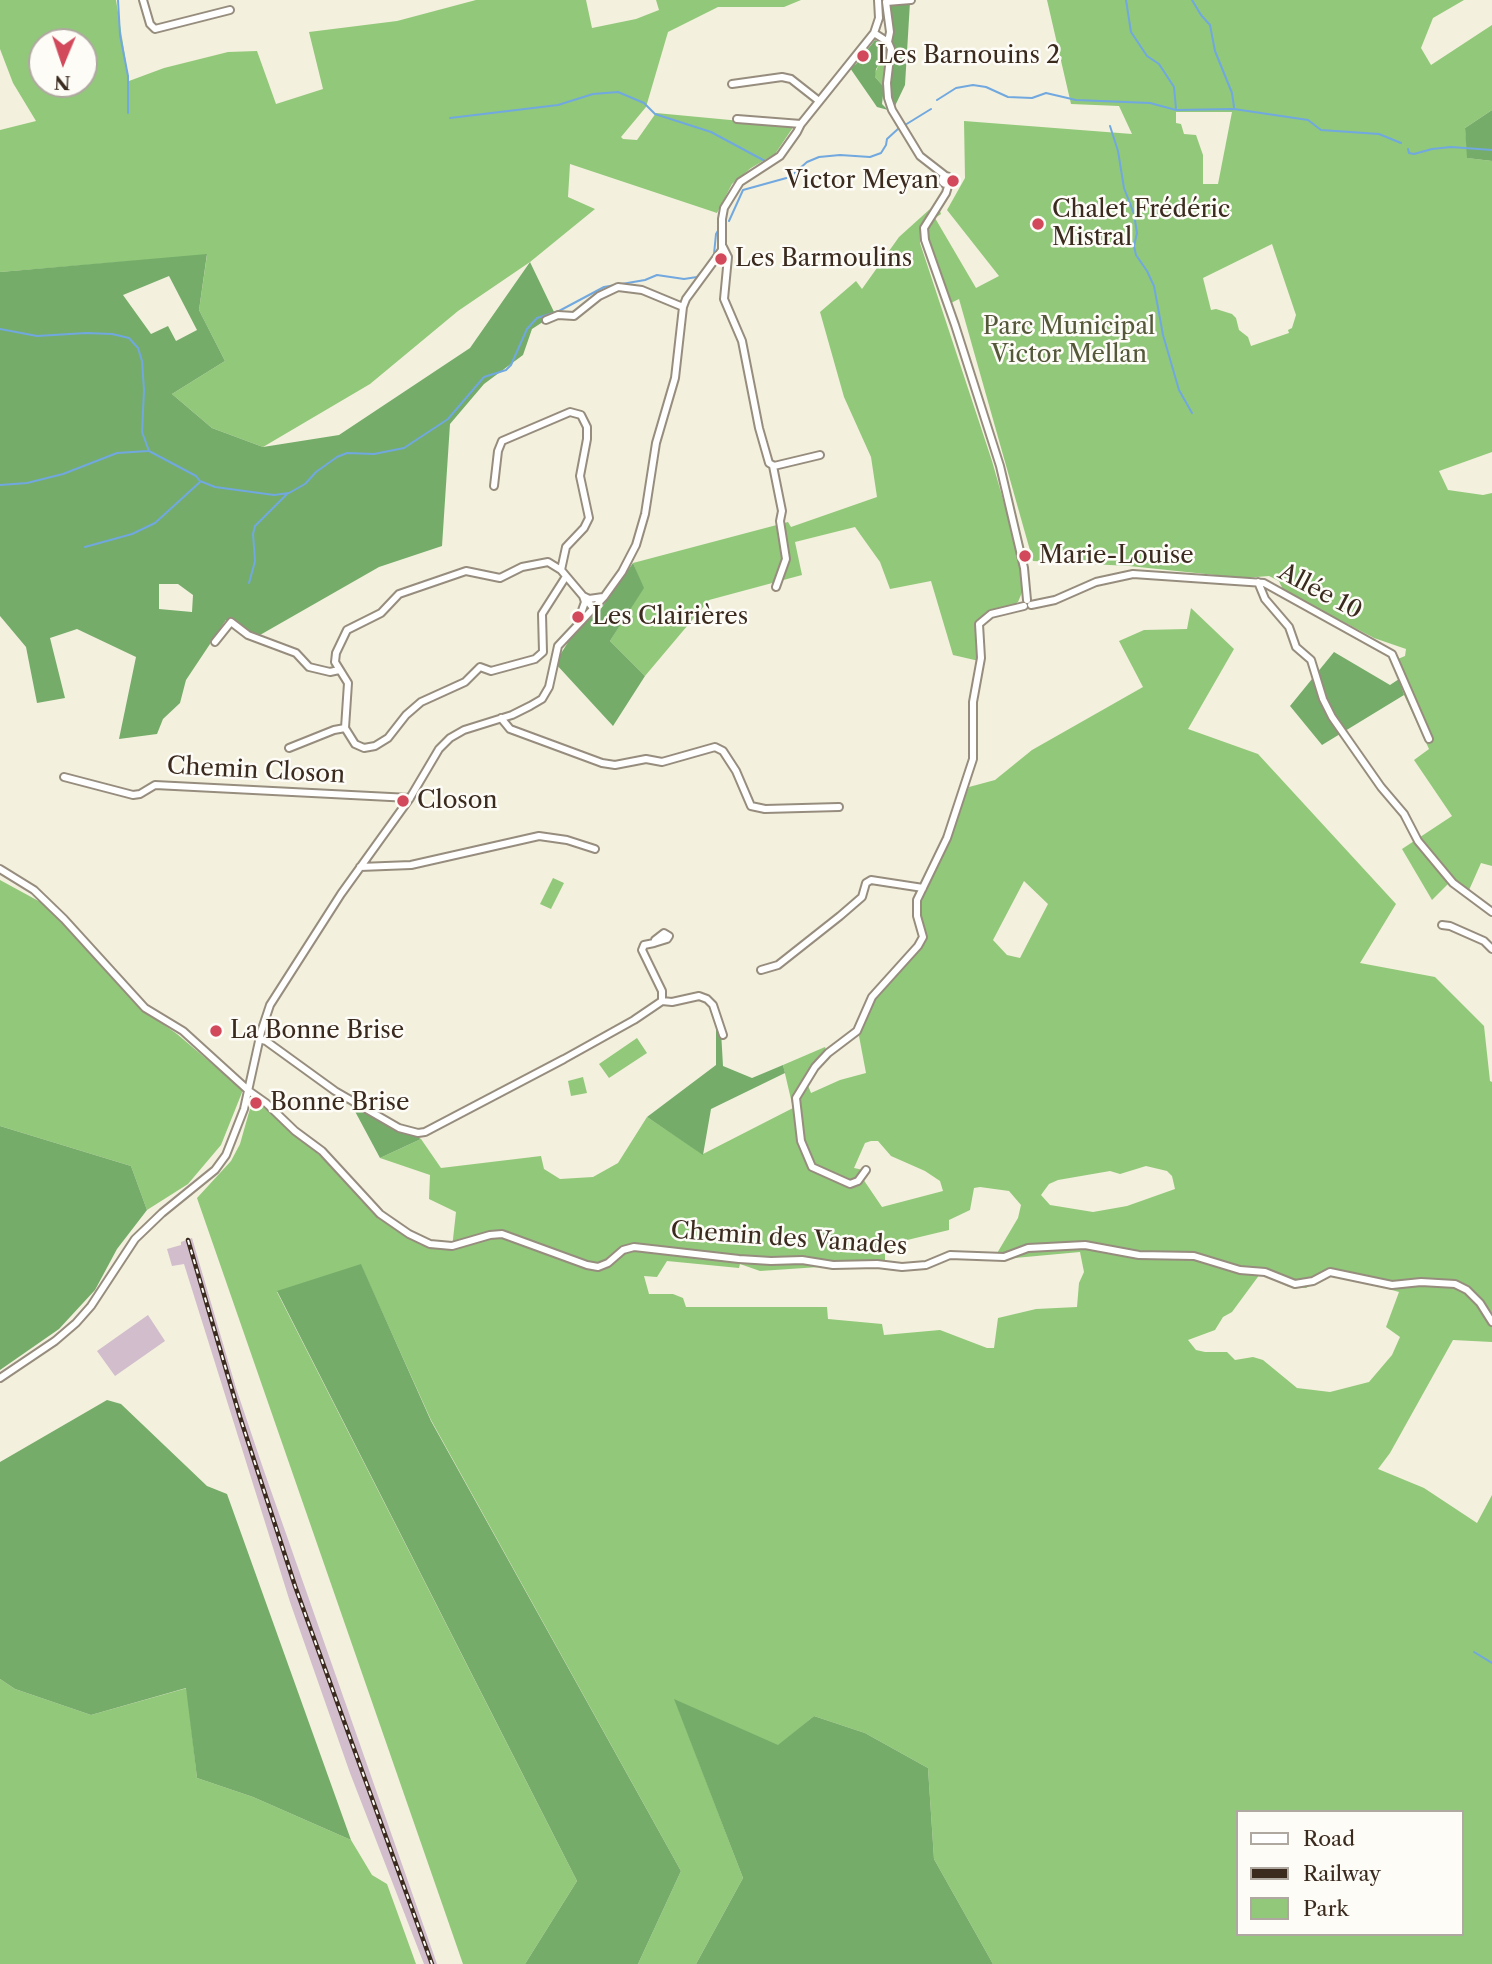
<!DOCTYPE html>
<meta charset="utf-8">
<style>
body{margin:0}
#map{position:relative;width:1492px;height:1964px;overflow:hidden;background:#f3f0dd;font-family:"Libre Caslon Text",serif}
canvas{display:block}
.legend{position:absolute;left:1236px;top:1810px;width:228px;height:126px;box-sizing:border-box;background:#fdfcf7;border:2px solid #afa8a0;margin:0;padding:9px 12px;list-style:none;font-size:21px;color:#3b2a1e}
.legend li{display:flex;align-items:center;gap:14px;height:35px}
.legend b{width:35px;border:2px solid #afa8a0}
.north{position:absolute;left:28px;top:28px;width:70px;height:70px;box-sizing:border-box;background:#fdfcf7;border:2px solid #afa8a0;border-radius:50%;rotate:182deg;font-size:19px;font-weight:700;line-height:28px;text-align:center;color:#3b2a1e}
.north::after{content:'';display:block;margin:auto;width:24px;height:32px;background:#d1495b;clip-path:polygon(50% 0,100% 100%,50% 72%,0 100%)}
</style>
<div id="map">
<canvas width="1492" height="1964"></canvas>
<ul class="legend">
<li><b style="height:9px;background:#fff"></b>Road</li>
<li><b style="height:9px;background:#3b2a1e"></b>Railway</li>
<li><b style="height:19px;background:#92c87a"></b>Park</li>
</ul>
<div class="north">N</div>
</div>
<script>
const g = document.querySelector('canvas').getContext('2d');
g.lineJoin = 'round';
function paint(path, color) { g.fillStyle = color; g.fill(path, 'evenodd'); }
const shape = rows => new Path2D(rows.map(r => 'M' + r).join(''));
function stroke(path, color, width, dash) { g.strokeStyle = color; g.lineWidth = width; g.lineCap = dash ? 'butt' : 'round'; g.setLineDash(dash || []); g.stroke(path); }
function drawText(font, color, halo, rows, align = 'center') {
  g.font = font + ' "Libre Caslon Text",serif'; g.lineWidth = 5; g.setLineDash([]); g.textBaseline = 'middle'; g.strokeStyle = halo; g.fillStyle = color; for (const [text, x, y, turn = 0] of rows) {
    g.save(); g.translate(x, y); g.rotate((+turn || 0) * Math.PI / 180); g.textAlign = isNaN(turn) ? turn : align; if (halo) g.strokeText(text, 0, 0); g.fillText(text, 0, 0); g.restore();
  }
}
const industrial = shape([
 [192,1238,236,1388,263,1468,437,1964,424,1964,350,1773,290,1602,184,1264,172,1266,167,1249,181,1245,181,1242],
 [148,1315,165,1341,115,1376,97,1351]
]);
const green = shape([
 [0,0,116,0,129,81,164,68,228,52,257,51,276,104,323,89,309,32,397,21,476,0,586,0,592,28,636,19,659,10,656,0,801,0,784,7,718,7,668,32,646,107,621,137,623,139,637,140,656,113,794,126,775,154,751,168,732,184,717,213,570,164,568,197,595,209,530,262,458,311,370,384,263,447,212,428,172,394,225,361,199,310,207,255,0,272,0,130,36,121,13,83,0,49],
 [42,42,84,42,84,84,42,84],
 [1047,0,1464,0,1433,18,1421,48,1431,65,1492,25,1492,110,1465,128,1468,158,1492,161,1492,452,1439,471,1448,490,1483,495,1492,493,1492,866,1481,863,1466,897,1450,882,1432,900,1402,849,1452,816,1414,760,1429,749,1404,695,1393,661,1405,656,1406,649,1374,638,1283,590,1279,581,1269,576,1244,578,1129,566,1033,561,959,299,951,303,928,244,928,232,931,219,938,206,941,214,935,218,976,288,999,276,947,210,965,178,964,121,1132,134,1119,106,1071,104],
 [1176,112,1232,112,1218,184,1203,184,1203,155,1196,135,1184,134,1181,124,1176,123],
 [1272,244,1296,315,1292,328,1288,330,1289,333,1251,346,1248,337,1239,330,1236,318,1232,314,1216,309,1211,310,1203,278],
 [888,53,887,63,884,87,875,77,875,73,883,55],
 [930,209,922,226,920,243,992,461,1016,545,1023,590,1018,602,1012,606,986,612,978,621,975,631,979,661,953,655,931,581,890,589,880,562,855,527,795,542,802,575,709,600,645,676,610,641,643,588,633,563,788,522,791,527,877,497,871,457,844,397,820,312,856,281,862,289,899,237],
 [1191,608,1234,649,1188,729,1258,754,1396,904,1360,963,1435,977,1484,1026,1490,1081,1492,1082,1492,1342,1453,1340,1390,1453,1378,1469,1424,1488,1477,1523,1492,1495,1492,1964,993,1964,934,1859,928,1768,865,1733,814,1716,778,1746,675,1700,743,1878,696,1964,638,1964,681,1871,431,1420,361,1265,277,1292,577,1881,525,1964,463,1964,197,1198,231,1161,240,1144,253,1098,317,1153,397,1231,424,1245,452,1248,456,1212,429,1199,430,1175,380,1158,421,1139,441,1168,541,1156,544,1169,560,1179,593,1177,618,1163,647,1117,703,1154,793,1108,783,1065,825,1047,829,1057,807,1083,811,1093,840,1080,866,1073,859,1036,873,1000,922,947,925,934,920,917,921,904,925,891,939,862,969,787,995,780,1032,750,1143,687,1119,641,1144,630,1187,629],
 [1024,881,1048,904,1020,958,1007,955,993,940],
 [871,1141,878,1141,891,1156,925,1171,940,1181,943,1191,882,1207,863,1179,868,1171,854,1168,865,1143],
 [1146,1166,1167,1171,1172,1176,1175,1189,1127,1206,1093,1212,1050,1205,1041,1195,1049,1184,1058,1180,1110,1171,1120,1174],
 [980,1187,1009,1191,1021,1205,1018,1218,993,1260,1080,1252,1084,1272,1079,1283,1077,1307,1036,1309,998,1318,994,1348,987,1348,940,1330,884,1335,882,1324,828,1319,827,1307,686,1307,683,1298,673,1294,649,1294,644,1276,657,1277,667,1261,739,1268,740,1264,760,1271,819,1267,885,1269,885,1254,903,1241,949,1230,949,1220,970,1210,974,1188],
 [1331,1273,1399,1292,1386,1327,1400,1337,1392,1355,1369,1382,1330,1392,1297,1388,1263,1360,1253,1357,1235,1360,1227,1352,1205,1352,1196,1350,1188,1340,1215,1330,1223,1317,1232,1312,1260,1274,1289,1287,1306,1288],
 [1238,1812,1462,1812,1462,1934,1238,1934],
 [553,878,564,883,551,909,540,904],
 [0,880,44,904,143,1010,177,1034,243,1090,221,1145,188,1184,147,1210,131,1166,0,1126],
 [637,1038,647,1053,609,1078,599,1064],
 [583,1077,587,1093,571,1096,568,1081],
 [0,1679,15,1689,91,1715,187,1688,197,1778,253,1797,351,1840,372,1875,387,1884,416,1964,0,1964]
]);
const forest = shape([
 [910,2,905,85,895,106,893,106,890,85,892,44,891,16,888,5],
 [875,40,883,43,888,51,876,69,875,77,884,87,882,104,888,110,877,107,850,68,856,64],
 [1492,110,1492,161,1467,158,1465,128],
 [207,254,199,310,225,361,172,394,212,428,263,447,339,435,470,348,530,262,555,314,532,329,523,355,484,384,450,424,442,546,379,567,253,639,239,632,226,620,186,680,180,703,163,719,157,734,119,739,136,657,77,629,50,638,65,698,37,703,26,647,0,616,0,272],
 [169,276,197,330,176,341,168,326,151,334,123,295],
 [159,584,178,584,193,595,192,612,159,609],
 [633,563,644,588,610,641,645,676,613,726,555,663,575,631,600,610],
 [1334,652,1390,685,1399,679,1404,695,1322,745,1290,706],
 [716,1030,721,1031,723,1066,752,1078,783,1065,785,1073,711,1109,703,1155,647,1117,716,1065],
 [350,1102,421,1139,380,1158],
 [0,1126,131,1166,147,1210,117,1249,95,1290,59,1329,0,1370],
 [361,1264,431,1421,681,1871,638,1964,525,1964,577,1881,277,1291],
 [107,1400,121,1404,207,1486,227,1494,351,1840,253,1797,197,1778,186,1688,91,1715,15,1689,0,1679,0,1462],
 [674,1699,778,1745,814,1716,865,1733,928,1768,934,1859,993,1964,696,1964,743,1878]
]);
const stream = shape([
 [118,0,120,35,128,76,128,113],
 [1126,0,1131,32,1147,56,1159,64,1174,87,1176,109],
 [1192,0,1201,15,1210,25,1215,51,1232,93,1234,107],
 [937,100,956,88,973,85,986,87,1008,97,1032,98,1046,93,1076,100,1150,103,1176,110,1234,109,1308,120,1321,130,1379,134,1401,143],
 [450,118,558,105,593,94,618,92,644,103,655,114,711,132,765,161],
 [905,125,931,109],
 [1110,126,1118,151,1124,188,1134,214,1137,233,1134,246,1136,255,1147,271,1154,286,1163,335,1179,390,1192,413],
 [1408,149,1409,153,1414,154,1432,149,1451,147,1492,150],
 [729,221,743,190,790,177,807,162,819,157,840,155,870,157,881,153,886,145,887,139,899,128],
 [709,263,714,254,716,234,719,229],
 [0,329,37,336,86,333,112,334,129,338,138,348,142,361,144,390,142,432,149,451,196,476,200,481,215,487,274,495,289,493,305,484,316,472,337,457,347,453,374,454,404,448,448,419,484,377,506,370,511,365,527,329,537,318,559,311,604,287,645,280,657,275,684,279,697,277,703,270],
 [0,485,27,483,63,474,117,453,148,451],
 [85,547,132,534,155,523,200,482],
 [249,583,255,561,253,534,255,526,287,494],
 [1474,1652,1492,1663]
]);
const minor = shape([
 [143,0,150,24,155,29,230,10],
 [874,33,888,42,891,49,887,83,888,98,892,110,920,156,947,177],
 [888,42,890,32,886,2,911,0],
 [732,84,782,77,791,79,819,101],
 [737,119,801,124],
 '942 180a4 4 0 1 1 8 0a4 4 0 1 1-8 0Z',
 [949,183,946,193,924,228,925,240,955,325,1000,466,1024,568,1027,600],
 [723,247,728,257,724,299,742,341,759,428,769,463,774,466,820,455],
 [546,320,558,315,574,316,599,296,618,287,642,290,683,307],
 [773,466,782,511,780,521,786,559,776,587],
 [494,486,498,451,502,441,570,412,581,415,587,427,587,439,580,476,589,518,584,528,566,547,561,570],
 [565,578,542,614,543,652,535,659,491,671,480,667,465,682,421,702,406,715,388,738,375,746,364,748,355,744,345,728,348,683,335,662,336,653,347,630,381,613,399,594,466,571,500,578,522,567,548,562,561,570,594,609],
 [1258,582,1265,599,1289,627,1296,647,1311,660,1323,699,1332,717,1381,787,1404,814,1418,841,1453,883,1492,912],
 [1031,605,1055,600,1096,582,1133,574,1264,583,1392,654,1429,739],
 [579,619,585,602,583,596,589,599,603,597],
 [215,642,231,622,248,635,296,653,309,667,330,672,339,670],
 [501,718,510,729,602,763,615,765,646,759,662,762,715,747,723,751,736,771,751,806,765,809,839,807],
 [289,748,334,730,345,728],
 [64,777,133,795,140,794,155,785,410,798],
 [360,867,411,865,539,836,567,840,595,849],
 [0,869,34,890,64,919,145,1008,183,1031,249,1091,266,1103,295,1131,322,1151,380,1214,409,1234,430,1244,452,1246,490,1235,502,1234,587,1265,598,1267,608,1263,623,1250,634,1247,739,1259,771,1261,802,1260,833,1265,877,1264,902,1267,926,1265,950,1255,1004,1257,1028,1248,1085,1245,1139,1255,1194,1256,1240,1270,1265,1272,1295,1284,1313,1281,1330,1272,1392,1285,1421,1282,1455,1284,1467,1290,1480,1303,1492,1322],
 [1442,925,1450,926,1484,941,1492,949],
 [654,943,655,940,664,933,669,936,667,939,654,943,644,945,642,950,662,991,662,1001],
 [761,970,778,965,840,916,862,897,866,883,871,880,923,888],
 [662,1001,672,1002,699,996,707,999,713,1005,723,1035],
 [259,1039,266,1041,335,1091,399,1128,418,1133,425,1132,564,1059,634,1020,662,1001],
 [866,1170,858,1181,850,1184,812,1167,801,1141,796,1098,815,1067,828,1053,857,1031,872,997,918,946,923,937,917,916,917,900,947,838,973,759,973,702,981,658,979,624,991,614,1024,606],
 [0,1378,55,1341,76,1323,91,1306,135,1239,162,1213,215,1170,226,1155,244,1109,261,1032,270,1005,341,894,410,798,439,749,450,738,464,730,512,715,530,706,542,699,549,687,558,646,604,597,622,572,636,545,645,514,656,443,675,378,683,307,686,299,722,250,722,219,724,208,740,182,780,156,797,132,801,124,874,33,879,18,878,0]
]);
const rail = shape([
 [188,1240,240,1417,295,1586,432,1964]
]);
const markers = [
 [863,56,7,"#d1495b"],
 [953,181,7,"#d1495b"],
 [1038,224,7,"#d1495b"],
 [721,259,7,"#d1495b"],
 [1025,556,7,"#d1495b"],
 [578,617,7,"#d1495b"],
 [403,801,7,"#d1495b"],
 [216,1031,7,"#d1495b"],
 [256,1103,7,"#d1495b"]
];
const poiNames = [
 ["Les Barnouins 2",877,56],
 ["Victor Meyan",939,181,"right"],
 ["Chalet Frédéric",1052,210],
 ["Mistral",1052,238],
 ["Les Barmoulins",735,259],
 ["Marie-Louise",1039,556],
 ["Les Clairières",592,617],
 ["Closon",417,801],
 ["La Bonne Brise",230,1031],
 ["Bonne Brise",270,1103]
];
const parkNames = [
 ["Parc Municipal",1069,327],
 ["Victor Mellan",1069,355]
];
const streetNames = [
 ["Allée 10",1320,592,28],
 ["Chemin Closon",256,771,3],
 ["Chemin des Vanades",789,1239,4]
];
paint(industrial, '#d1bdcc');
paint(green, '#92c87a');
paint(forest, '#75ac6a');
stroke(stream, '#71a8df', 2);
stroke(minor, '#978d7e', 10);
stroke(minor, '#fff', 6);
stroke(rail, '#3b2a1e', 4.5);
stroke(rail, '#fdfcf7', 2, [5]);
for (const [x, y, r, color] of markers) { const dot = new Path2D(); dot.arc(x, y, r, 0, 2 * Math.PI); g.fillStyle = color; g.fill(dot); stroke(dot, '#fdfcf7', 2.5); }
drawText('24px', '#3b2a1e', '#fdfcf7', poiNames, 'left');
drawText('24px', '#55593a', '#fdfcf7', parkNames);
drawText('24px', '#3b2a1e', '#fdfcf7', streetNames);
</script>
